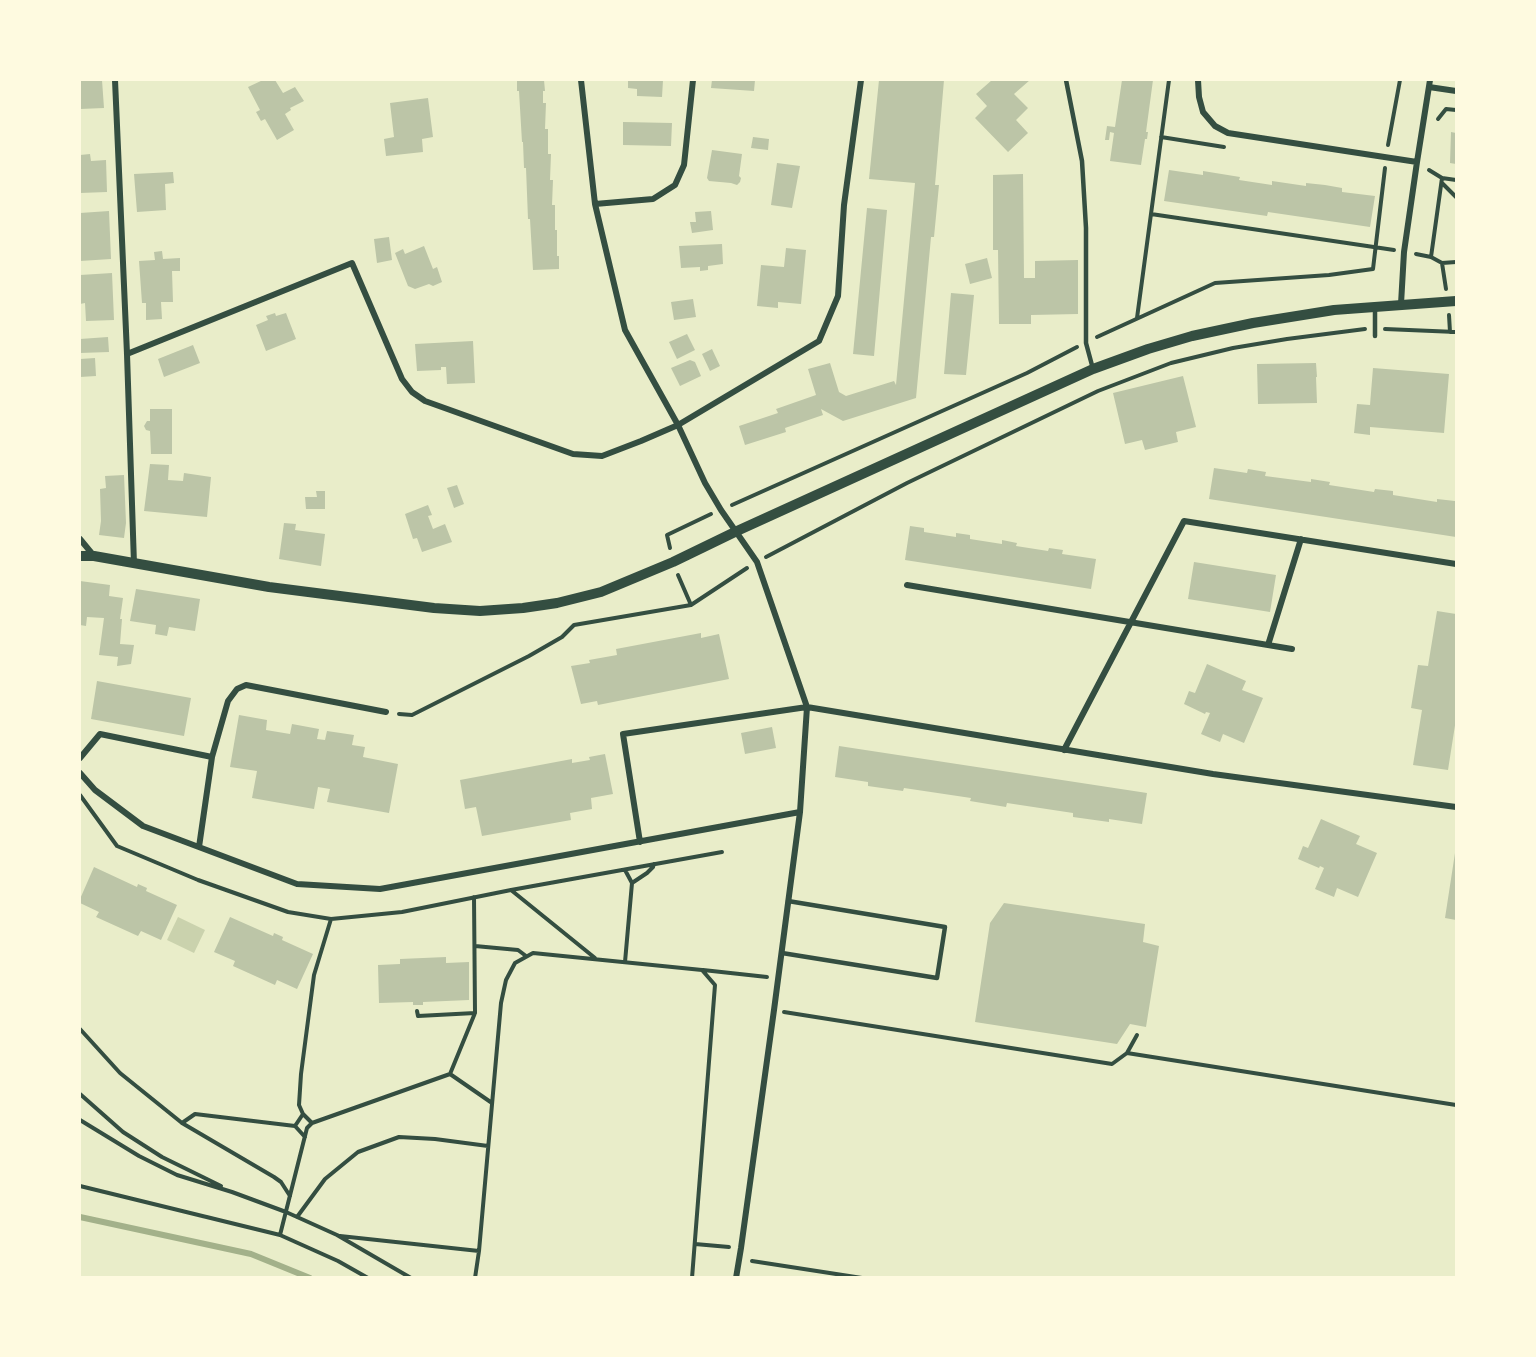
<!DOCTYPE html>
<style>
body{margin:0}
#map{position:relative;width:1536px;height:1357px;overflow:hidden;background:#e9edc9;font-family:"Times New Roman",serif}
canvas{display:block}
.frame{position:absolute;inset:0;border:81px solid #fefae0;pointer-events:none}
</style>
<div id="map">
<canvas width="1536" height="1357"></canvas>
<div class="frame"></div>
</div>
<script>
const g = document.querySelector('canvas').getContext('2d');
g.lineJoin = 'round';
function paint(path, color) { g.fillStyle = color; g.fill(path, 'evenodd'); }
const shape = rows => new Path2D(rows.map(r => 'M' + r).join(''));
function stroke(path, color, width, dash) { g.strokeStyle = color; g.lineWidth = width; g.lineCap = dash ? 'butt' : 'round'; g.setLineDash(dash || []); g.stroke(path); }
const green = shape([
 [178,917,205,930,194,953,167,940]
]);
const stream = shape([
 [80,1217,251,1254,310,1278]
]);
const building = shape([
 [80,80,102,80,104,108,80,109],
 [263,80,275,80,283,93,295,87,304,101,290,108,291,110,285,114,294,130,277,140,265,119,261,121,256,112,260,110,248,87],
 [517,80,544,80,545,91,543,91,543,103,546,103,545,129,548,129,548,154,551,154,550,180,553,180,552,205,555,205,555,230,557,230,557,256,559,256,559,269,533,270,530,219,528,219,526,168,524,168,523,142,522,142,519,91,517,91],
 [628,80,663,80,662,97,637,96,637,89,628,88],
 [712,80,755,80,754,91,711,88],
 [879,80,944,80,935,185,939,185,934,237,931,237,930,248,916,398,843,421,821,409,823,415,785,428,786,432,745,445,739,426,778,413,776,409,816,395,808,369,830,363,839,392,846,396,894,381,896,385,915,183,869,179],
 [992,80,1030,80,1014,94,1028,108,1016,120,1028,133,1008,152,975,118,987,106,976,94],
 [1122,80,1153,80,1146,132,1148,132,1147,139,1145,139,1141,165,1110,161,1114,133,1110,132,1109,140,1105,140,1107,126,1115,127],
 [428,98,433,137,422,139,423,152,386,156,384,139,394,137,390,103],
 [623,122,672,123,671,146,623,145],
 [1451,132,1456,133,1456,164,1450,163],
 [753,137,769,139,768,150,751,148],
 [712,150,742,154,739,176,741,178,740,182,737,185,731,183,709,181,707,178],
 [90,154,91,161,106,160,107,192,80,193,80,155],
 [777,163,800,166,792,208,771,205],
 [1169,170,1203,175,1203,171,1240,177,1239,180,1272,185,1272,181,1306,186,1306,183,1325,185,1342,188,1342,192,1375,196,1370,227,1268,212,1267,216,1164,201],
 [173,172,174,183,165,184,166,210,137,212,134,174],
 [1023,174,1024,278,1035,278,1035,261,1078,260,1078,314,1031,315,1031,324,999,324,998,250,993,250,993,175],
 [867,208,887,210,874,356,853,354],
 [109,211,111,259,80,261,80,213],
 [711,211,713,230,692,233,690,222,696,222,695,212],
 [389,237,392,260,377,263,374,239],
 [722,244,723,264,708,266,708,270,700,271,700,267,681,268,679,246],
 [424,246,433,269,437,267,442,282,433,286,429,284,415,289,408,286,395,253,403,249,405,254],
 [786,248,806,250,801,304,778,302,778,308,757,306,761,265,784,267],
 [162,251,163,259,180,258,180,271,172,271,173,302,161,302,162,319,146,320,146,303,142,303,139,261,155,260,154,252],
 [987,258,992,278,970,284,965,264],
 [112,273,114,320,86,321,85,303,80,304,80,275],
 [951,293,974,295,966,375,944,374],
 [693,299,696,317,674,320,671,302],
 [275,313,276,316,286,313,296,339,266,351,256,325,268,320,266,316],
 [687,334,695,350,677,359,669,342],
 [108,337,109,352,80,353,80,339],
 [473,341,475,383,447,384,446,367,441,367,441,370,417,371,415,344],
 [193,345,200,363,164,377,158,359],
 [712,349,720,366,710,371,702,354],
 [95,358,96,376,80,377,80,359],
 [690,360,695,362,701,376,680,386,671,368],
 [1316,363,1317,377,1316,377,1317,403,1258,404,1257,364],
 [1373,368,1449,374,1444,433,1370,427,1370,435,1354,433,1357,404,1370,405],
 [1183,376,1196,427,1176,432,1178,442,1145,450,1142,440,1125,444,1113,393],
 [150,409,172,409,172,454,151,454,150,431,146,430,144,426,147,421,150,421],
 [150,464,169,465,168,480,183,481,184,473,211,477,207,517,144,511],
 [1214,468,1247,473,1248,469,1266,472,1265,476,1311,482,1311,479,1330,482,1329,485,1374,492,1375,489,1393,491,1393,495,1437,502,1437,499,1455,501,1455,505,1456,505,1456,537,1209,499],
 [124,475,126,523,124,538,99,535,101,521,100,489,106,488,105,476],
 [457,485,464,504,454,508,447,488],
 [316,491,325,491,325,509,306,509,305,497,317,497],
 [428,505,432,515,428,516,433,529,445,524,452,542,422,552,417,538,413,539,405,514],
 [284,523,296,524,295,530,325,534,321,566,279,559],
 [910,526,924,528,924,532,956,537,956,533,970,535,970,539,1002,544,1002,540,1017,543,1016,546,1048,551,1049,548,1063,550,1062,554,1096,559,1091,589,905,560],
 [1194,562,1276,575,1270,612,1188,599],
 [80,581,110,585,109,596,123,598,120,619,122,619,120,644,134,645,131,664,117,666,118,657,99,655,104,618,87,617,86,626,80,625],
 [136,589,200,599,195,631,169,627,167,636,155,634,156,625,130,621],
 [1437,611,1456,614,1456,719,1448,770,1413,765,1422,710,1411,708,1418,665,1428,666],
 [701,633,701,638,719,634,729,679,598,705,597,701,581,704,571,666,590,663,589,660,617,655,616,649],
 [1207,664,1246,681,1242,690,1263,698,1244,743,1223,734,1220,742,1201,734,1210,713,1206,712,1205,714,1184,704,1189,691,1195,693],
 [97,681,191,698,184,736,91,719],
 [239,715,267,720,266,730,290,734,292,724,319,729,317,739,325,740,327,731,354,735,352,745,365,747,363,757,398,764,389,813,327,802,330,789,318,787,314,809,252,798,257,771,230,767],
 [772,727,776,748,745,754,741,733],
 [839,746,1147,793,1142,824,1109,819,1109,822,1073,817,1073,813,1007,803,1006,807,970,801,971,798,904,788,903,791,868,786,868,782,835,777],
 [605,754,613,794,591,798,592,809,570,813,571,820,482,836,476,807,465,809,460,780,572,759,572,763,590,760,589,757],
 [1321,819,1360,836,1356,844,1377,853,1358,897,1337,888,1334,897,1315,889,1324,868,1320,866,1319,868,1298,859,1303,846,1308,848],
 [1455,853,1456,853,1456,920,1445,918],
 [94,867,137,887,138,884,147,888,146,891,177,905,161,940,141,931,138,936,96,917,99,912,80,903,80,899],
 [1004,903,1145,924,1143,942,1159,946,1146,1027,1130,1024,1117,1044,975,1022,990,923],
 [230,917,273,936,274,933,283,937,282,940,313,954,297,989,277,980,275,985,233,966,235,961,214,952],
 [446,957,446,963,469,962,469,1000,423,1002,423,1005,413,1005,413,1002,379,1003,378,965,400,964,400,959]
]);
const path = shape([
 [1438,119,1446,109,1456,110],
 [1161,137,1224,147],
 [1388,145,1400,80],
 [1429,170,1442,178,1456,180],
 [1442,183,1456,197],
 [1151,214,1394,250],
 [1416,254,1431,257,1442,263,1456,262],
 [1431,257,1442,178],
 [1442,263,1446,289],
 [1449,315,1450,332],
 [1137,318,1169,80],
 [1385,329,1456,332],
 [1097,337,1215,283,1329,275,1373,269,1385,168],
 [732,505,1027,373,1077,347],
 [670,548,667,535,711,514],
 [766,557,907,483,1098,391,1171,363,1233,348,1287,339,1365,329],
 [678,575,691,605],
 [399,714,412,715,529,656,562,637,574,625,691,605,747,568],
 [80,795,117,846,198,880,288,912,331,919,402,912,511,890,722,852],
 [625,870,632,883],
 [511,890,595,958],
 [475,946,518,950,526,956],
 [625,962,632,883,647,873,653,867,654,864],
 [703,970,767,977],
 [417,1011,418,1016,475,1013],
 [784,1012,1112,1064,1127,1053,1137,1035],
 [80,1029,120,1073,182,1123,274,1177,281,1182,290,1196],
 [1127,1053,1456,1105],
 [450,1074,492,1103],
 [80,1094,123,1132,162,1157,221,1186],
 [80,1120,139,1156,177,1175,232,1192,286,1212,337,1235,411,1278],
 [182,1123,195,1114,295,1126,303,1114],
 [312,1123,303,1114,299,1105,301,1074,314,975,331,919],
 [295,1126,305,1137],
 [80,1186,280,1235,338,1261,368,1278],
 [297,1217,325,1179,358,1152,399,1137,435,1139,488,1146],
 [280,1235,307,1128,312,1123,450,1074,475,1013,474,897],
 [340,1236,479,1251],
 [695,1244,729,1247],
 [752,1261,862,1278],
 [475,1278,479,1251,501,1003,506,980,515,963,533,953,702,970,715,985,692,1278]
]);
const service = shape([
 [1066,80,1082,161,1086,228,1086,343,1093,369],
 [1375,307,1375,336],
 [782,953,937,978,945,927,788,901]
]);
const minor = shape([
 [115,80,127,354,134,564],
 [581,80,595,204,625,330,678,425,705,483,721,510,757,562,807,707,800,812,774,1010,741,1248,736,1278],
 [1198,80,1199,97,1203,112,1215,126,1228,133,1417,162],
 [1429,87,1456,91],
 [595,204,653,199,675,185,684,165,693,80],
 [1401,304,1404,252,1417,162,1430,80],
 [127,354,352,263,402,379,412,392,425,401,573,454,602,456,641,441,678,425,819,341,838,296,844,205,861,80],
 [80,539,94,556],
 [907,585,1292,649],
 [1268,645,1301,539],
 [1064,750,1184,521,1456,564],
 [212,757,228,701,237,689,246,685,386,712],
 [80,758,100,734,212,757,199,847],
 [80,773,95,790,143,826,297,884,380,889,800,812],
 [640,842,623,734,807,707,1213,774,1456,807]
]);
const tertiary = shape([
 [80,556,94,556,269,587,434,608,480,611,523,608,557,603,601,592,673,562,737,531,1093,369,1148,349,1192,336,1253,323,1334,310,1456,301]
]);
paint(green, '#cad2ad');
stroke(stream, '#a3b18a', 6);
paint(building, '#bcc5a7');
stroke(path, '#344e41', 4);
stroke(service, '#344e41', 4.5);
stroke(minor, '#344e41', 6);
stroke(tertiary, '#344e41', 10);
</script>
